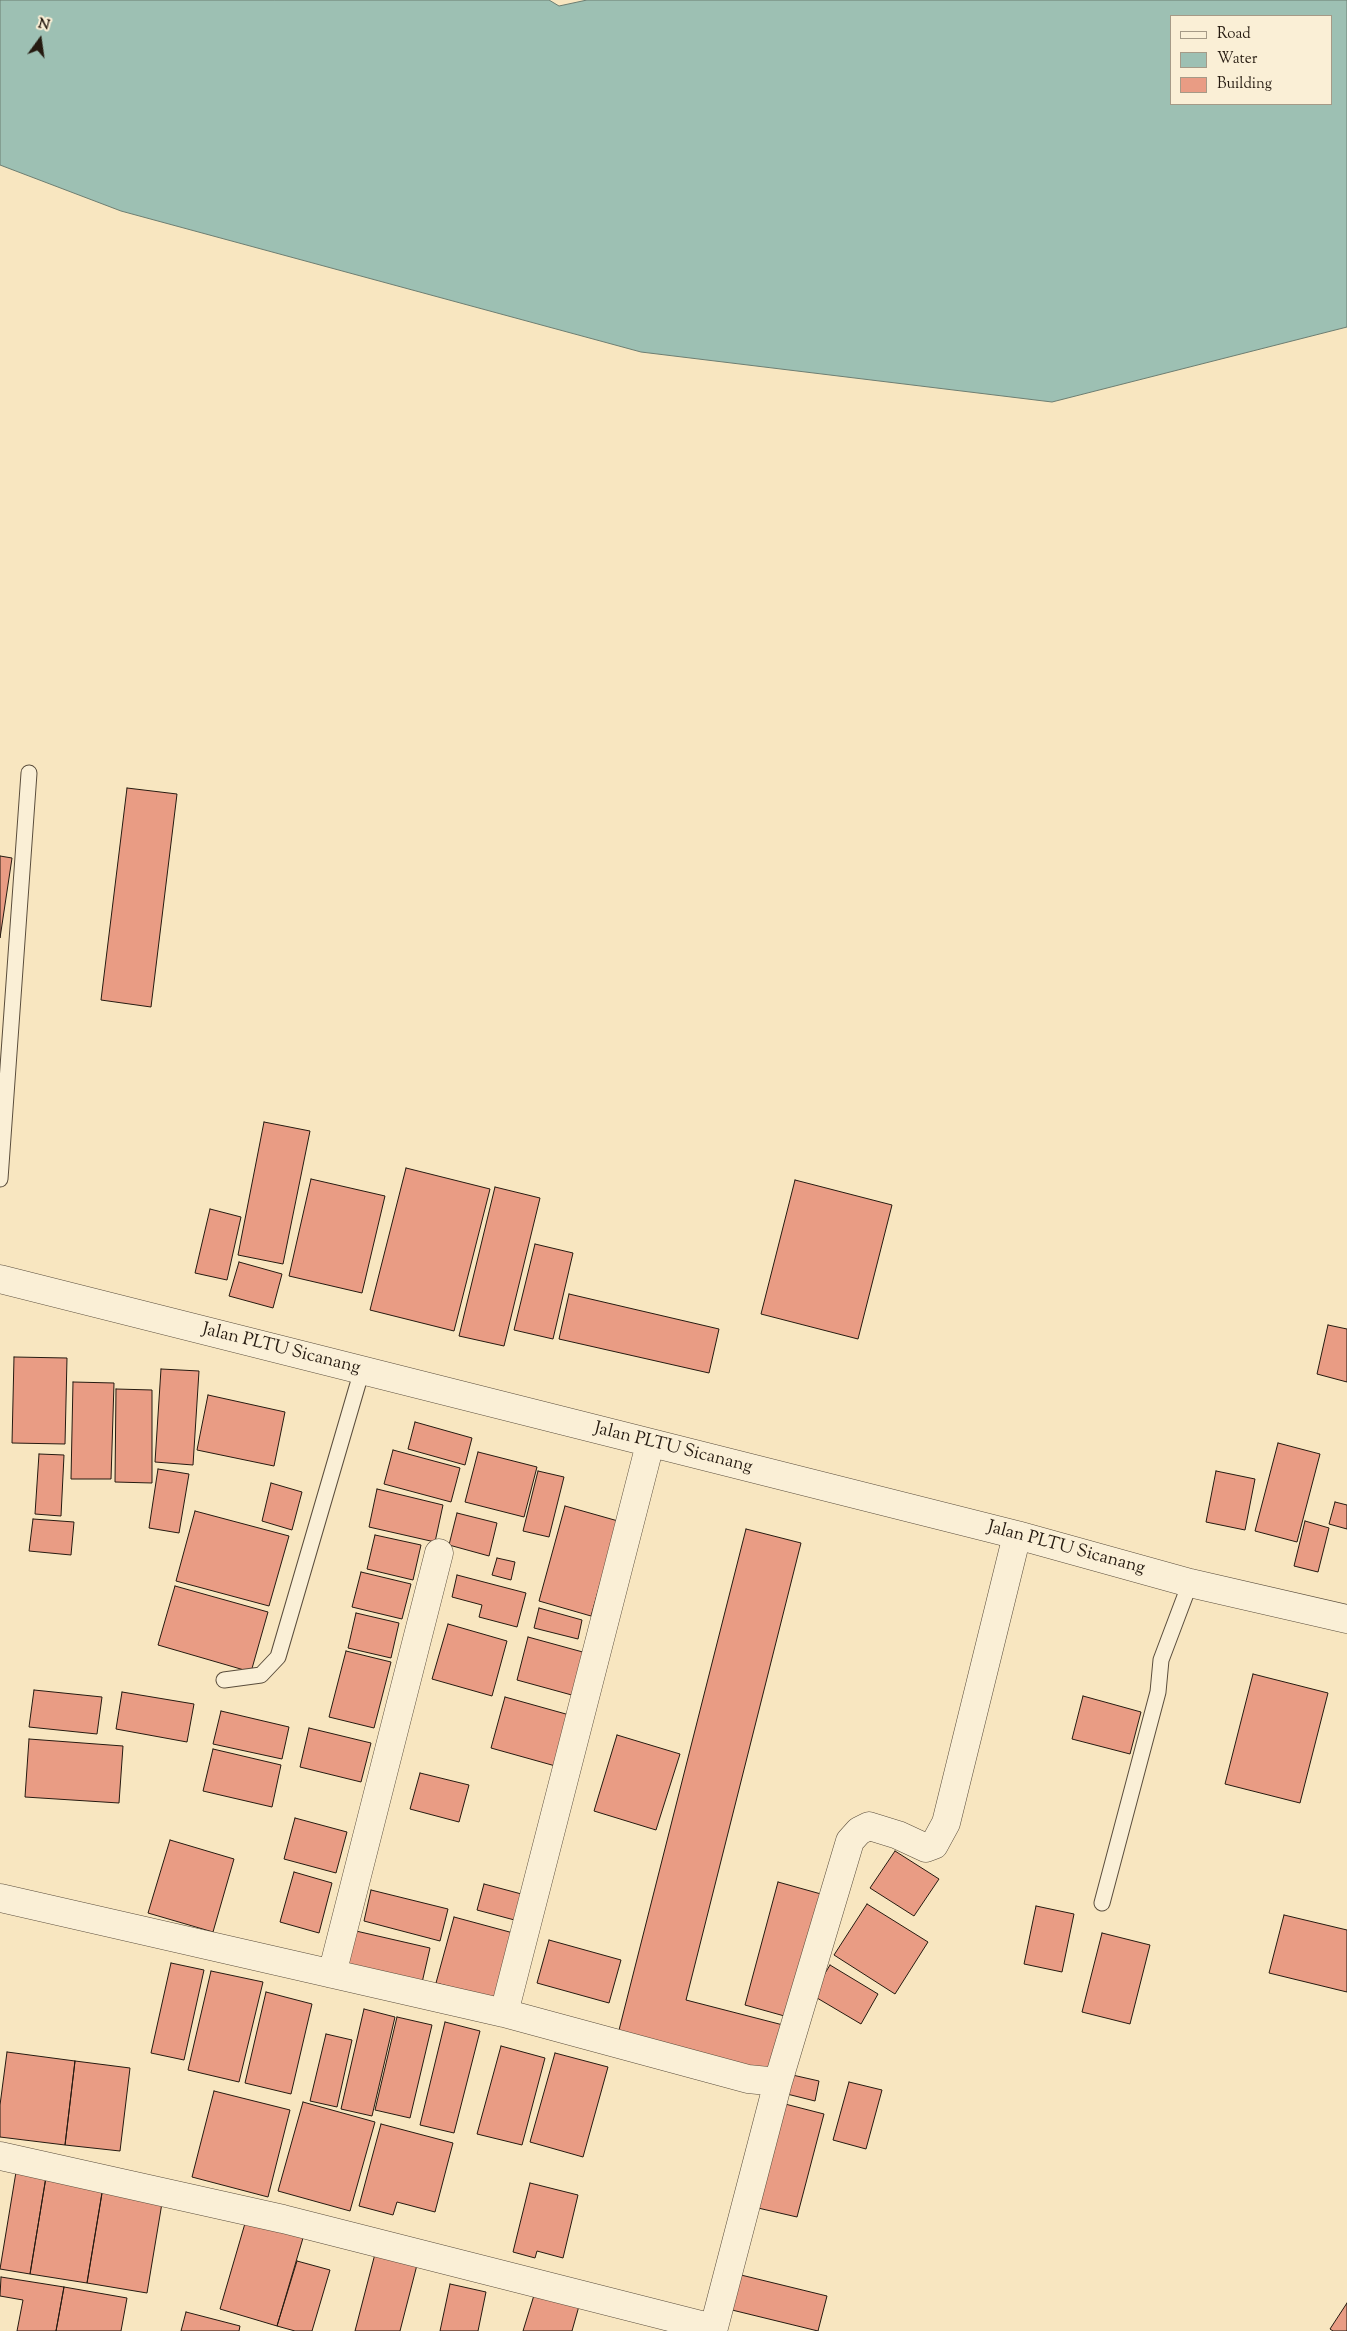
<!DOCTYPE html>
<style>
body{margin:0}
#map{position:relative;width:1347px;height:2331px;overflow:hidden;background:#f8e6c0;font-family:"Sorts Mill Goudy",serif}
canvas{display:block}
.legend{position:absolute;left:1170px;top:15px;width:162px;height:90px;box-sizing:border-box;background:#faefd6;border:1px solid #a59a87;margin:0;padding:6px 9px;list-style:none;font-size:15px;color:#251a10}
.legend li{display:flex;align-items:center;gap:10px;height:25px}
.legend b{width:25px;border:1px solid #a59a87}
.north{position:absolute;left:15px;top:15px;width:50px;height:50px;-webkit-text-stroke:4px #faefd6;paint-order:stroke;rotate:14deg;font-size:14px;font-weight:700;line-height:20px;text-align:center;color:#251a10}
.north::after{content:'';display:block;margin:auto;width:18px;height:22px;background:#251a10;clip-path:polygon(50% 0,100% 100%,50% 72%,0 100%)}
</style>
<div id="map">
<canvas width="1347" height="2331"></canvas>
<ul class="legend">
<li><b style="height:6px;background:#faefd6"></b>Road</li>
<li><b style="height:14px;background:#9dc0b3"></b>Water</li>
<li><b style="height:14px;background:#e99c84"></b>Building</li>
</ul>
<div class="north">N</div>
</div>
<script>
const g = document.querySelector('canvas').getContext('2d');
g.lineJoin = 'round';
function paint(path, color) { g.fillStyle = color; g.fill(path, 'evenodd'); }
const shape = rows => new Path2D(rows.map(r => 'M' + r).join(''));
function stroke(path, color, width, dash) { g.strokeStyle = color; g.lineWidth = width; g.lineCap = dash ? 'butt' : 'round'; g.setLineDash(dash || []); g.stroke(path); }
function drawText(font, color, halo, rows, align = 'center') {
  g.font = font + ' "Sorts Mill Goudy",serif'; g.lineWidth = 4; g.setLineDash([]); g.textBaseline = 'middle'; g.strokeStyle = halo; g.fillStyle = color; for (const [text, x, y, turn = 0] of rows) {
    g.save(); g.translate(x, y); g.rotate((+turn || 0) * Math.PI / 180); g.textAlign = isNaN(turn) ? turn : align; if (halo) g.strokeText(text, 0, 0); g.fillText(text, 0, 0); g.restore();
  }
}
const water = shape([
 [0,0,549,0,559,6,587,0,1347,0,1347,327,1052,402,641,352,121,211,0,165,0,0],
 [1171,16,1331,16,1331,104,1171,104,1171,16]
]);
const building = shape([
 [127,788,177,794,151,1007,101,1000,127,788],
 [0,856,12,858,0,938,0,856],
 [264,1122,310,1131,283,1264,238,1255,264,1122],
 [406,1168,490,1189,454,1331,370,1310,406,1168],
 [311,1179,385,1196,362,1293,289,1276,311,1179],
 [795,1180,892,1205,858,1339,761,1314,795,1180],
 [495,1187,540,1198,504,1346,459,1336,495,1187],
 [210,1209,241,1217,227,1280,195,1273,210,1209],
 [535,1244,573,1253,553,1339,514,1330,535,1244],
 [239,1262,282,1274,273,1308,229,1296,239,1262],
 [569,1294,719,1329,709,1373,559,1339,569,1294],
 [1328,1325,1347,1329,1347,1382,1317,1374,1328,1325],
 [14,1357,67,1358,65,1444,12,1443,14,1357],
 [161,1369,199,1371,193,1465,155,1462,161,1369],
 [73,1382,114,1383,111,1479,71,1479,73,1382],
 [116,1389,152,1390,152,1483,115,1482,116,1389],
 [208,1395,285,1412,274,1466,197,1450,208,1395],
 [415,1422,472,1438,465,1465,408,1449,415,1422],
 [1278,1443,1320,1454,1297,1542,1255,1531,1278,1443],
 [393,1450,460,1468,451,1502,384,1484,393,1450],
 [478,1452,537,1467,524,1517,465,1502,478,1452],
 [39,1454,64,1455,61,1516,35,1514,39,1454],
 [158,1469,189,1474,179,1533,149,1528,158,1469],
 [538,1471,564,1477,549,1537,523,1531,538,1471],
 [1216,1471,1255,1479,1245,1530,1206,1522,1216,1471],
 [271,1483,302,1492,292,1530,262,1521,271,1483],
 [377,1489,443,1505,435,1542,369,1527,377,1489],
 [1335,1502,1347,1505,1347,1529,1329,1524,1335,1502],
 [565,1506,618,1521,591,1616,539,1601,565,1506],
 [195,1511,289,1536,269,1606,176,1581,195,1511],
 [457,1513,497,1523,489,1556,449,1545,457,1513],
 [33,1519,74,1522,71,1555,29,1551,33,1519],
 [1305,1521,1329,1528,1318,1572,1294,1566,1305,1521],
 [746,1529,801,1543,686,2000,783,2025,771,2073,618,2034,746,1529],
 [375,1535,421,1545,413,1580,367,1569,375,1535],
 [497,1558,515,1562,511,1580,492,1575,497,1558],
 [361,1572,411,1584,402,1619,352,1607,361,1572],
 [457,1575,526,1593,517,1627,479,1617,482,1605,452,1597,457,1575],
 [175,1586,268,1612,251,1672,158,1645,175,1586],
 [539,1608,582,1620,578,1639,534,1628,539,1608],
 [356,1613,399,1623,391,1658,348,1648,356,1613],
 [448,1624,507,1641,492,1696,432,1679,448,1624],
 [528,1637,590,1654,579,1697,517,1680,528,1637],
 [346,1651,391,1662,374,1728,329,1717,346,1651],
 [1253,1674,1328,1693,1300,1803,1225,1784,1253,1674],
 [34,1690,102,1697,97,1734,29,1727,34,1690],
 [122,1692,194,1704,187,1742,116,1729,122,1692],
 [1083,1696,1141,1712,1130,1754,1072,1739,1083,1696],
 [505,1697,573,1716,559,1767,491,1748,505,1697],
 [221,1711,289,1727,282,1759,213,1744,221,1711],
 [309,1728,371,1743,361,1782,300,1767,309,1728],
 [617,1735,680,1754,656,1830,594,1811,617,1735],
 [29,1739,123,1746,119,1803,25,1797,29,1739],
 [213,1749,281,1765,272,1807,203,1791,213,1749],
 [420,1773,469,1785,459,1822,410,1809,420,1773],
 [295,1818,347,1832,336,1873,284,1859,295,1818],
 [170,1840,234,1859,213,1932,148,1913,170,1840],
 [895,1851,939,1879,914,1916,870,1888,895,1851],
 [294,1872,332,1883,319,1933,280,1922,294,1872],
 [778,1882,821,1894,788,2017,745,2005,778,1882],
 [484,1884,529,1896,522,1922,477,1910,484,1884],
 [371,1890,448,1909,440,1941,364,1921,371,1890],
 [867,1904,928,1942,895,1994,834,1955,867,1904],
 [1036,1906,1074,1914,1062,1972,1024,1964,1036,1906],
 [1284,1915,1347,1930,1347,1992,1269,1973,1284,1915],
 [454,1917,517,1934,499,2000,436,1983,454,1917],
 [356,1931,430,1948,421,1987,347,1970,356,1931],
 [1102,1933,1150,1945,1130,2024,1082,2012,1102,1933],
 [549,1940,621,1960,609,2003,537,1983,549,1940],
 [171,1963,204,1970,184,2060,151,2053,171,1963],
 [830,1965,878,1994,861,2024,812,1995,830,1965],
 [211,1971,263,1982,239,2082,188,2070,211,1971],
 [266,1992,312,2004,291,2094,245,2083,266,1992],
 [364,2009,395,2017,372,2116,341,2109,364,2009],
 [397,2017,432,2025,410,2118,375,2110,397,2017],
 [445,2022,480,2031,454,2133,420,2125,445,2022],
 [326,2034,352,2040,337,2107,310,2101,326,2034],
 [501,2046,545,2058,522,2145,477,2134,501,2046],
 [7,2052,75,2061,65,2145,0,2137,0,2105,7,2052],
 [555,2053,608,2067,583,2157,530,2142,555,2053],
 [75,2061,130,2068,120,2151,65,2145,75,2061],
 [788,2074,819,2081,815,2101,783,2093,788,2074],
 [849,2082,882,2090,866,2149,833,2140,849,2082],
 [214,2091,290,2110,268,2197,192,2177,214,2091],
 [303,2102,375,2122,350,2211,278,2191,303,2102],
 [785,2104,824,2114,797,2217,758,2208,785,2104],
 [381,2124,453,2143,435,2212,397,2202,393,2215,359,2206,381,2124],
 [16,2172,46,2177,30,2274,0,2269,16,2172],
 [46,2177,103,2187,87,2283,30,2274,46,2177],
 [530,2183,578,2195,563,2258,537,2251,535,2258,513,2252,530,2183],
 [103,2187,163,2197,147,2293,87,2283,103,2187],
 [246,2220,303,2238,277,2326,220,2309,246,2220],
 [376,2250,418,2261,400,2331,355,2331,376,2250],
 [297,2261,330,2270,312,2331,295,2331,277,2326,297,2261],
 [741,2275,827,2296,818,2331,732,2310,741,2275],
 [1,2277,64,2287,56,2331,17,2331,23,2300,0,2296,1,2277],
 [450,2284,486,2292,478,2331,440,2331,450,2284],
 [64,2287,127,2298,121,2331,56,2331,64,2287],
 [535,2292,579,2306,572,2331,523,2331,535,2292],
 [1347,2303,1347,2331,1333,2331,1330,2329,1347,2303],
 [186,2312,240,2326,239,2331,181,2331,186,2312]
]);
const service = shape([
 [0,1179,29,773],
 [224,1680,261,1675,278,1657,362,1370],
 [1102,1903,1158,1692,1161,1660,1190,1583]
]);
const minor = shape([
 [0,1279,1017,1535,1190,1583,1347,1619],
 [0,1898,504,2013,748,2079,778,2082],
 [332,1974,439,1553],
 [504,2013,650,1444],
 [0,2156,283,2219,713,2328],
 [713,2331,778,2082,850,1841,859,1831,869,1826,898,1835,926,1848,934,1845,946,1823,1017,1535]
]);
const streetNames = [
 ["Jalan PLTU Sicanang",281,1350,14],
 ["Jalan PLTU Sicanang",673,1449,14],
 ["Jalan PLTU Sicanang",1066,1549,15]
];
paint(water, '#9dc0b3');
stroke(water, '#6d7e72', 1);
paint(building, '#e99c84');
stroke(building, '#251a10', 1);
stroke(service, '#5a4d3c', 17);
stroke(minor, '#5a4d3c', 29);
stroke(service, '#faefd6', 15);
stroke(minor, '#faefd6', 28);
drawText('18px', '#251a10', '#faefd6', streetNames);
</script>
